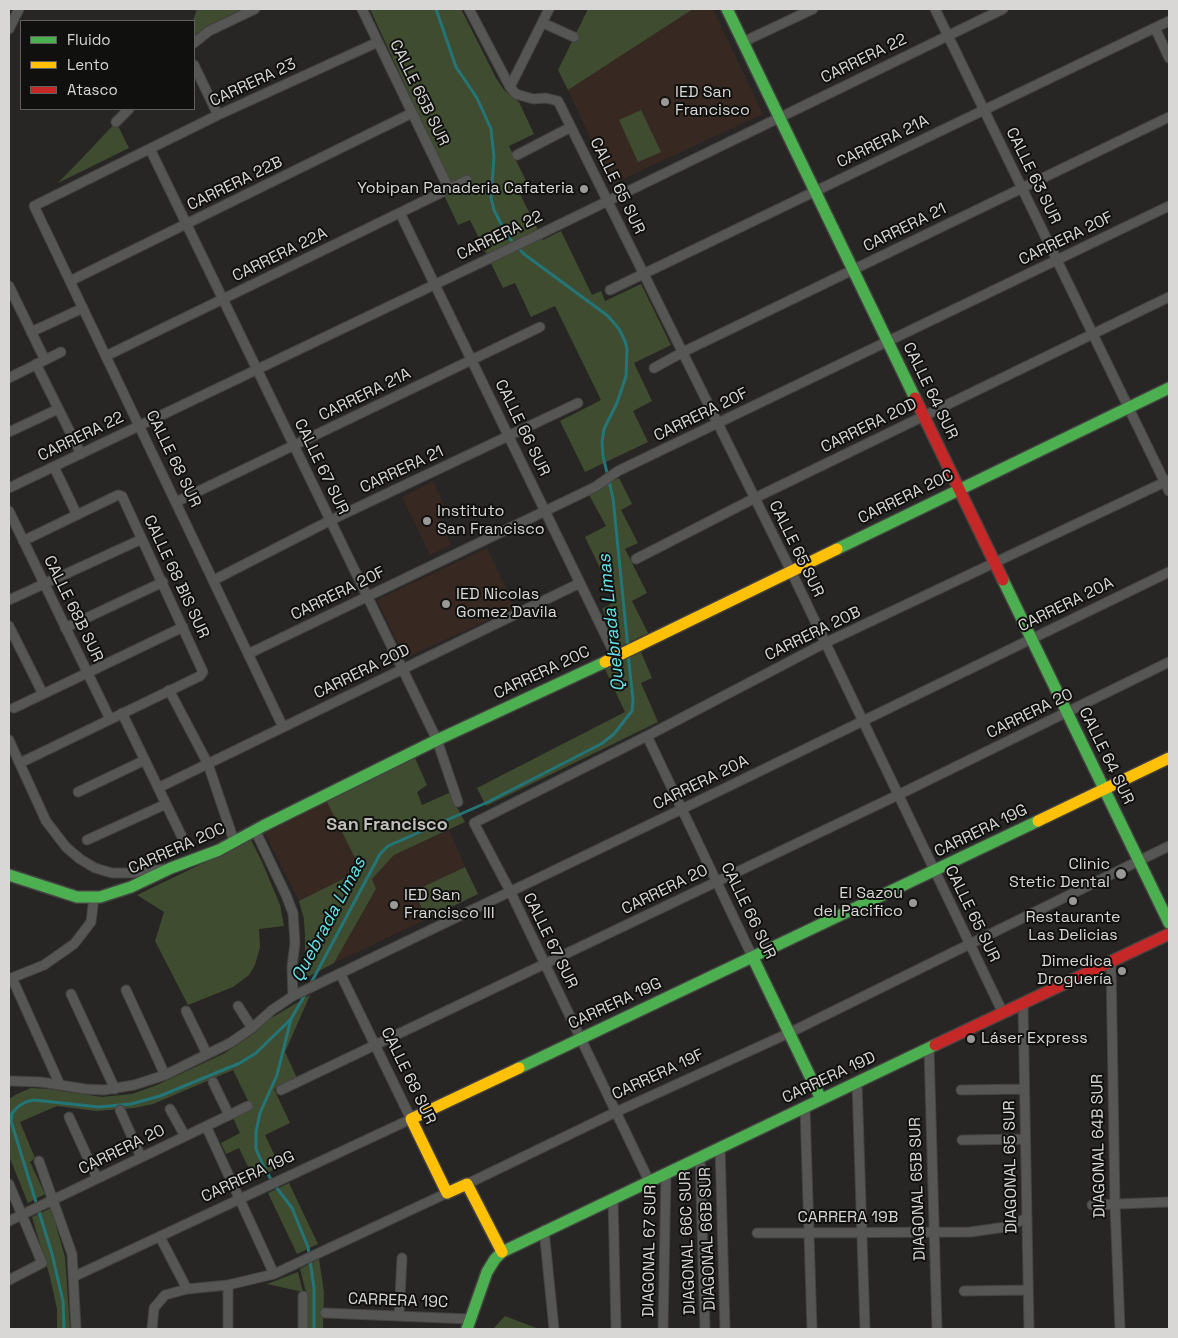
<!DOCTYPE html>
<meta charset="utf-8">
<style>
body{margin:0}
#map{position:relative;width:1178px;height:1338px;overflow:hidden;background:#272624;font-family:"Space Grotesk",sans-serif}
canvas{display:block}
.frame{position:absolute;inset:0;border:10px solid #d8d7d5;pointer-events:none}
.legend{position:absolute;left:20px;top:20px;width:175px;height:90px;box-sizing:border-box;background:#10100e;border:1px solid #60605e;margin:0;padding:6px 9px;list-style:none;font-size:15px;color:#d8d7d5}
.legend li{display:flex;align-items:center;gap:10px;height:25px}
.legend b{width:25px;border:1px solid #60605e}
</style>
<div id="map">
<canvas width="1178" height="1338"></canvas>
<div class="frame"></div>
<ul class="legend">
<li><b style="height:6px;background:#4caf50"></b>Fluido</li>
<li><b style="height:6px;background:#ffc107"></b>Lento</li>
<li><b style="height:6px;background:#c62828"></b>Atasco</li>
</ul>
</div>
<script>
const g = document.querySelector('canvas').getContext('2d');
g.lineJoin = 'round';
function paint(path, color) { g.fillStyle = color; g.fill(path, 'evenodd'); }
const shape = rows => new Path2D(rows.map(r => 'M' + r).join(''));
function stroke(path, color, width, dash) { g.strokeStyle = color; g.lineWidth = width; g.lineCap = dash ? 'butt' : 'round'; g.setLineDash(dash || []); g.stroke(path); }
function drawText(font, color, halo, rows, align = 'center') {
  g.font = font + ' "Space Grotesk",sans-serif'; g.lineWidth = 4; g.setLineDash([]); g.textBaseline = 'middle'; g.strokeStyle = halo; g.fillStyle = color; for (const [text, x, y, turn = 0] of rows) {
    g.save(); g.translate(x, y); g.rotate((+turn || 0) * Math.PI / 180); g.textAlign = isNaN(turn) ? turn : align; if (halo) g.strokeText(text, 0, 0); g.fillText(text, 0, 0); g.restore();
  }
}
const education = shape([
 [693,9,713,9,763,114,612,184,568,90],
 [433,481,447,511,437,516,451,545,430,555,402,497],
 [487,548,515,608,405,658,377,600],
 [327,802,361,870,299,901,265,833],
 [449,830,465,867,414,891,427,919,334,963,376,890,372,879,394,855]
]);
const green = shape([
 [197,9,242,9,207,26,194,36,193,21],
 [370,9,461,9,496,78,504,90,519,102,534,134,509,146,530,189,520,194,543,240,561,231,592,295,601,291,605,301,641,284,671,345,634,363,652,401,633,411,648,442,585,472,560,421,601,400,555,306,531,317,515,283,503,288,470,220,458,225,444,195,447,176],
 [588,9,693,9,568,90,558,70],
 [641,110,661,152,638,162,619,120],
 [116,122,129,148,58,183,88,152],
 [619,478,632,504,621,510,638,543,625,549,647,593,632,601,648,633,621,646,602,609,616,601,585,537,606,526,588,493],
 [641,652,652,678,641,683,658,722,486,806,477,788,625,712,605,669],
 [415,758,427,785,417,792,422,805,449,793,465,822,394,855,372,879,376,889,334,963,302,980,305,960,305,938,304,919,299,901,361,870,327,802],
 [251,840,262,862,280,905,284,926,259,929,260,947,255,965,249,975,233,987,188,1005,155,941,164,912,137,895],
 [465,867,478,894,427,919,414,891],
 [310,995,285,1052,297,1078,274,1089,290,1123,265,1135,280,1167,254,1179,239,1148,226,1154,221,1143,240,1133,233,1118,252,1109,233,1070,153,1104,134,1108,96,1111,57,1106,20,1122,35,1158,30,1162,45,1194,28,1203,9,1156,9,1099,17,1094,31,1088,49,1089,102,1097,132,1094,157,1085,225,1053,256,1032,268,1020],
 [289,1183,318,1244,297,1254,268,1193],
 [51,1208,65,1257,70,1329,57,1329,57,1309,50,1277,32,1217],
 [319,1259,324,1292,323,1329,306,1329,307,1296,300,1269],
 [298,1272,303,1292,267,1284],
 [505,1316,539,1329,493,1329]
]);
const stream = shape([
 [436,9,456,67,477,98,491,129,494,157,491,198,494,210,500,222,511,240,524,254,608,316,619,329,625,341,627,349,626,376,617,403,604,429,602,442,603,456,613,498,628,648],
 [310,985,380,854,388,846,488,802,601,744,614,734,632,711,633,700,628,654],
 [306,993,291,1019,277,1075,260,1113,256,1132,256,1149,263,1165,273,1183,292,1208,308,1247,314,1288,314,1329],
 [64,1329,63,1301,52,1254,11,1121,12,1113,19,1106,26,1102,34,1100,99,1107,131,1104,160,1096,240,1063,256,1053,291,1019]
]);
const street = shape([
 [362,9,449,189],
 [469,9,510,87,516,94,533,99,546,98,558,101,791,571,1003,1013],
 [935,9,1169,491],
 [543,23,574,37],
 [1155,28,1169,58],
 [9,29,19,9],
 [743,42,813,9],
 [194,43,209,31,255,9],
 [194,65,218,115],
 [510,87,549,9],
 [116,122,129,109],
 [150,149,437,740,458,802],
 [517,155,571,127],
 [400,213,616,657],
 [70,281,412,113],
 [9,286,45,360],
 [610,290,1169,21],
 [31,332,83,308],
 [106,356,467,180],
 [36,364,81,454],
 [654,368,683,352,1169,117],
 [9,378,61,352],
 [9,432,58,409],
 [54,467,77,515],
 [9,488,507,250,1003,9],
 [176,502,540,327],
 [9,511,110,719],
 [636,559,755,498,1169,297],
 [214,580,331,520,578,403],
 [9,600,142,539],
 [9,626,43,694],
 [65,628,163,582],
 [248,654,595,487,618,471,1169,206],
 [169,690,208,764,234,841],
 [14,708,183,627],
 [122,713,183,839],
 [283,727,34,206,218,115,378,42],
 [647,736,753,958],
 [9,740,46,821,66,847,80,859,95,868,112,873,130,873,165,869],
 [20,763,200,676,203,672,122,496,118,495,23,541],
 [158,788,580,583],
 [78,792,145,760],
 [255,830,286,895,293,913,295,943,292,967,293,996],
 [87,840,166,804],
 [1111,962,1115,1205,1120,1329],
 [12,978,60,1085],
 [9,979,44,965,74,944,91,922,94,897],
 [126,990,165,1075],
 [71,994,115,1089],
 [1023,1004,1029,1329],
 [238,1006,252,1028],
 [186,1011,207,1054],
 [929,1048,937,1329],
 [9,1081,41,1082,85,1089,104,1090,134,1085,165,1075,230,1043,252,1028,272,1010,293,996,682,809,1169,572],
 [213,1082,229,1115],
 [857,1082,865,1329],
 [281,1090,898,795,1169,662],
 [961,1090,1024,1089],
 [805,1107,812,1329],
 [170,1109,185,1136],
 [120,1110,141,1157],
 [69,1117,97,1178],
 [206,1126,274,1274],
 [962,1140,1025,1139],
 [720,1147,725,1329],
 [700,1157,705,1329],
 [39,1161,72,1254,76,1329],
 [649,1181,510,891,474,823,647,736,825,643,1169,480],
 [9,1184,42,1263,9,1280],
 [467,1184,616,1112,789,1033,1169,846],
 [613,1198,616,1329],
 [1092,1205,1169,1202],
 [9,1221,248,1106],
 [544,1230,554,1329],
 [757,1233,970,1232,1006,1227,1027,1218],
 [160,1237,187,1289],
 [73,1277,411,1119,340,973],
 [964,1291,1028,1290],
 [325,1313,469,1319],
 [399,1316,402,1258],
 [152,1329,154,1308,165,1295,187,1289,228,1285,274,1274,447,1193],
 [228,1329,228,1285],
 [303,1329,303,1296],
 [663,1329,666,1173]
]);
const fast = shape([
 [727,9,915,398],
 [837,549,1169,388],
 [1003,580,1169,923],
 [9,875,77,897,100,897,131,887,171,868,219,850,263,826,437,740,605,662],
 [753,958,821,1099],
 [519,1068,1038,821],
 [467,1329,487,1272,495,1259,502,1252,935,1045]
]);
const slow = shape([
 [605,662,837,549],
 [1038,821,1169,758],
 [502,1252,467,1184,447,1193,411,1119,519,1068]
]);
const jam = shape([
 [915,398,1003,580],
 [935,1045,1169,934]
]);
const markers = [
 [665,102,5,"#9a9997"],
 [584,189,5,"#9a9997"],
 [427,521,5,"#9a9997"],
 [446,604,5,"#9a9997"],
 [1121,874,6,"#9a9997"],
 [1073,901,5,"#9a9997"],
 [913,903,5,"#9a9997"],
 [394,905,5,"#9a9997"],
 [1122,971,5,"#9a9997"],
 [971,1039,5,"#9a9997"]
];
const streetNames = [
 ["CARRERA 22",864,59,-26],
 ["CARRERA 23",253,83,-25],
 ["CALLE 65B SUR",419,93,64],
 ["CARRERA 21A",883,142,-26],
 ["CALLE 63 SUR",1033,176,64],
 ["CARRERA 22B",235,184,-26],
 ["CALLE 65 SUR",617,186,64],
 ["CARRERA 21",905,228,-26],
 ["CARRERA 22",500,236,-26],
 ["CARRERA 20F",1066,239,-26],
 ["CARRERA 22A",280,255,-26],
 ["CALLE 64 SUR",930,391,64],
 ["CARRERA 21A",365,395,-26],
 ["CARRERA 20F",701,415,-26],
 ["CARRERA 20D",869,426,-26],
 ["CALLE 66 SUR",522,428,64],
 ["CARRERA 22",81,437,-26],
 ["CALLE 68 SUR",173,459,64],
 ["CALLE 67 SUR",321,467,64],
 ["CARRERA 21",402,470,-25],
 ["CARRERA 20C",906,497,-26],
 ["CALLE 65 SUR",796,549,64],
 ["CALLE 68 BIS SUR",176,577,65],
 ["CARRERA 20F",338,594,-26],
 ["CARRERA 20A",1066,605,-26],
 ["CALLE 68B SUR",73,609,64],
 ["CARRERA 20B",813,634,-26],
 ["CARRERA 20D",362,672,-26],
 ["CARRERA 20C",542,673,-25],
 ["CARRERA 20",1030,714,-26],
 ["CALLE 64 SUR",1106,756,64],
 ["CARRERA 20A",701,783,-26],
 ["CARRERA 19G",981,831,-26],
 ["CARRERA 20C",177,849,-24],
 ["CARRERA 20",665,890,-26],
 ["CALLE 66 SUR",748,911,64],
 ["CALLE 65 SUR",972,914,64],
 ["CALLE 67 SUR",550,941,64],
 ["CARRERA 19G",615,1004,-25],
 ["CARRERA 19F",658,1075,-25],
 ["CALLE 68 SUR",408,1076,64],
 ["CARRERA 19D",829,1078,-25],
 ["DIAGONAL 64B SUR",1099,1146,-91],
 ["CARRERA 20",122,1150,-26],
 ["DIAGONAL 65 SUR",1011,1167,-91],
 ["CARRERA 19G",248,1177,-25],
 ["DIAGONAL 65B SUR",918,1189,-92],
 ["CARRERA 19B",848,1218],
 ["DIAGONAL 66B SUR",708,1239,-92],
 ["DIAGONAL 66C SUR",688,1243,-92],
 ["DIAGONAL 67 SUR",650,1251,-89],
 ["CARRERA 19C",398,1301,2]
];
const poiNames = [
 ["IED San",675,93],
 ["Francisco",675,111],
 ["Yobipan Panaderia Cafateria",574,189,"right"],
 ["Instituto",437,512],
 ["San Francisco",437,530],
 ["IED Nicolas",456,595],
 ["Gomez Davila",456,613],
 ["Clinic",1110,865,"right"],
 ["Stetic Dental",1110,883,"right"],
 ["El Sazou",903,894,"right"],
 ["del Pacifico",903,912,"right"],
 ["IED San",404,896],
 ["Francisco III",404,914],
 ["Restaurante",1073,918,"center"],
 ["Las Delicias",1073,936,"center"],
 ["Dimedica",1112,962,"right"],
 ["Droguería",1112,980,"right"],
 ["Láser Express",981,1039]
];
const waterNames = [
 ["Quebrada Limas",612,623,-96],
 ["Quebrada Limas",329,920,-62]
];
const neighbourhoodNames = [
 ["San Francisco",387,825]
];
paint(education, '#372921');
paint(green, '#404c2f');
stroke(stream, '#247578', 3);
stroke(street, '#444342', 11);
stroke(fast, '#444342', 14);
stroke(slow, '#444342', 14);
stroke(jam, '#444342', 14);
stroke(street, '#565654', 9);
stroke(fast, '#4caf50', 11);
stroke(slow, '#ffc107', 11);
stroke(jam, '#c62828', 11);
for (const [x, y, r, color] of markers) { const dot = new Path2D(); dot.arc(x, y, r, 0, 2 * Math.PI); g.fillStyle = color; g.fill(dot); stroke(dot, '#10100e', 2); }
drawText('16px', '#d8d7d5', '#10100e', streetNames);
drawText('16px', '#d8d7d5', '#10100e', poiNames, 'left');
drawText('italic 18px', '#65e2e8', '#10100e', waterNames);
drawText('bold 18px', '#bfbeba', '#10100e', neighbourhoodNames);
</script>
